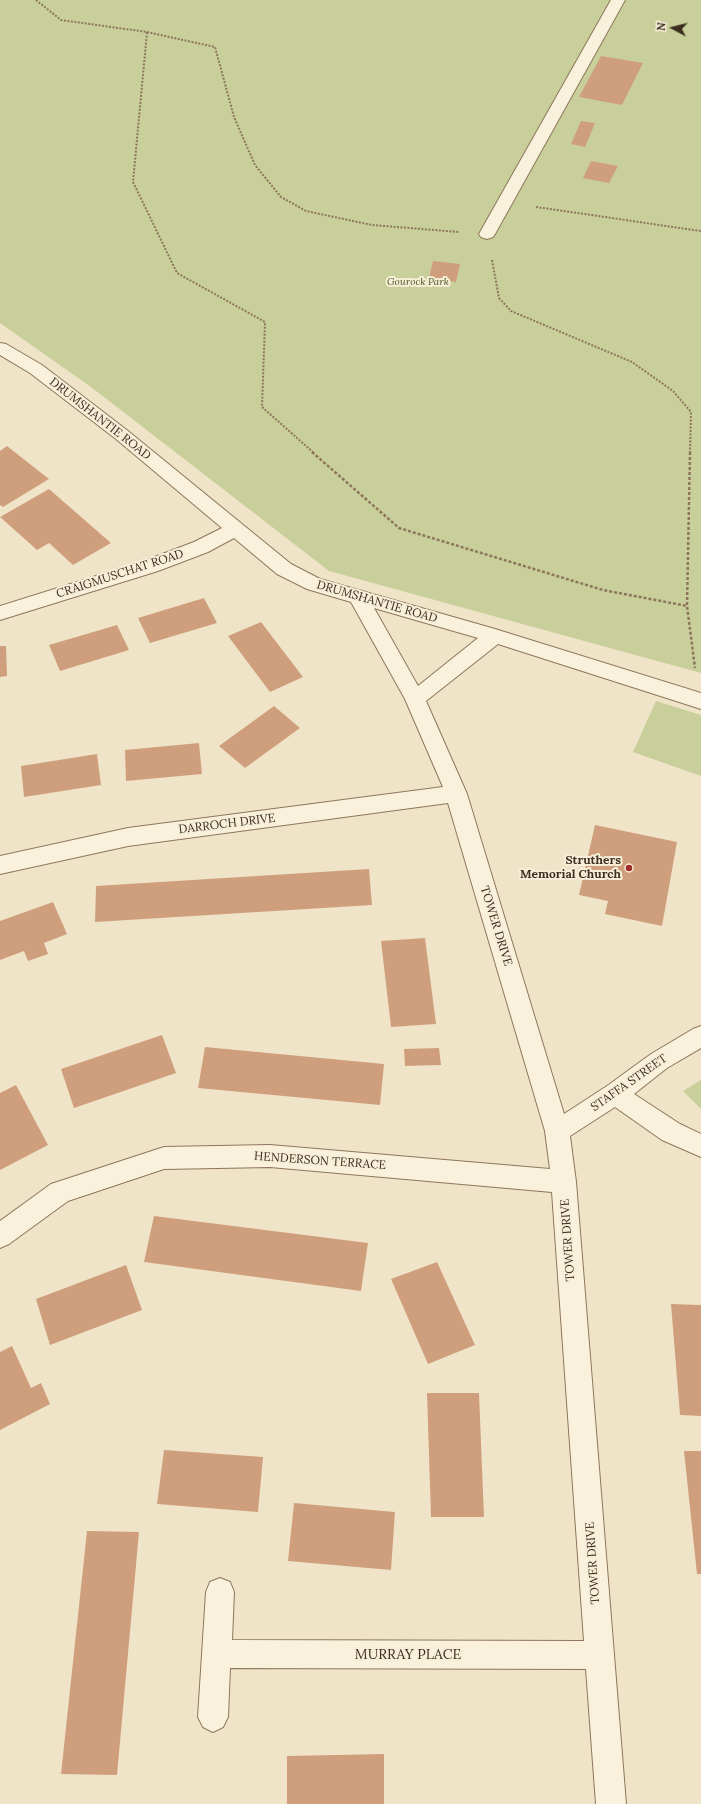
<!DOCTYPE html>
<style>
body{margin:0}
#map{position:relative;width:701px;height:1804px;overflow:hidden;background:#f0e4c8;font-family:Lora,serif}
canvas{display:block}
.north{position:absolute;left:653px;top:8px;width:40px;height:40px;-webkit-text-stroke:3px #f7eed8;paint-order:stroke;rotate:277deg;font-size:11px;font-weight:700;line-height:16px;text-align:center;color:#3d2e20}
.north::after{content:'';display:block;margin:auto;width:14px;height:18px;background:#3d2e20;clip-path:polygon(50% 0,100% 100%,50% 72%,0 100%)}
</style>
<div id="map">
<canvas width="701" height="1804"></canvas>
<div class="north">N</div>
</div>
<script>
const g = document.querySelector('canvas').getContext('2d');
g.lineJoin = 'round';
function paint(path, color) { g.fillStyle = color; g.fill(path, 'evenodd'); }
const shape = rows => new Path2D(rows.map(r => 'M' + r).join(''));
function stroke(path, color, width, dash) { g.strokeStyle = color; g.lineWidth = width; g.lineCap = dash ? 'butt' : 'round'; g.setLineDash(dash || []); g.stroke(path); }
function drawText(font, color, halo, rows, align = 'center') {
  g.font = font + ' Lora,serif'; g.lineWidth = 4; g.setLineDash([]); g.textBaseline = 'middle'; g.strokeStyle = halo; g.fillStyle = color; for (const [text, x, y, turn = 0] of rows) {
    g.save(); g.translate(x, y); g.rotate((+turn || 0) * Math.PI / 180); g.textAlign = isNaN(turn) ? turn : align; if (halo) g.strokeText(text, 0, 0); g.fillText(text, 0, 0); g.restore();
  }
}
const green = shape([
 [0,0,701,0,701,673,329,571,91,387,0,323],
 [656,701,701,715,701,776,633,752],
 [701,1080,701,1109,683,1091]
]);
const building = shape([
 [601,56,643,63,622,105,579,97],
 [581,121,595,123,585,147,571,144],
 [591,161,618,166,609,183,583,178],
 [433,261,460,264,456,282,429,278],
 [7,446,49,479,3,507,0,505,0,451],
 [49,489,111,543,73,565,49,543,37,550,0,517],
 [204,598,217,623,150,643,138,618],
 [261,622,303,677,270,692,228,636],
 [117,625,129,650,60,671,49,645],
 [0,646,6,646,7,676,0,677],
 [274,706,300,728,245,768,219,746],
 [199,743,202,774,126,781,125,750],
 [97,754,101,785,24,797,21,766],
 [595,825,677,842,662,926,605,914,608,901,579,895],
 [369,869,372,905,95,922,96,886],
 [53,902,67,934,44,943,48,954,28,961,24,951,0,960,0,921],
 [425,938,436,1024,391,1027,381,941],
 [162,1035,176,1073,74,1108,61,1069],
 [205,1047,384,1064,380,1105,198,1088],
 [439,1048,441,1065,405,1066,404,1049],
 [16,1085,48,1145,0,1170,0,1093],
 [154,1216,368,1243,361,1291,144,1262],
 [437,1262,475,1345,428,1364,391,1279],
 [126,1265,142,1310,50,1345,36,1299],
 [671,1304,701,1305,701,1416,680,1415],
 [12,1346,31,1388,41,1383,50,1404,0,1430,0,1352],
 [427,1393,479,1393,484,1517,431,1517],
 [164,1450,263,1457,258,1512,157,1504],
 [684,1451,701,1451,701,1574,697,1574],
 [294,1503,395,1512,391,1570,288,1561],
 [87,1531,139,1532,117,1775,61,1774],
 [384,1754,384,1804,287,1804,287,1756]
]);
const pathFar1 = shape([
 [36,0,61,20,147,32,133,182,177,273,265,322,262,407,314,453],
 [147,32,215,47,234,117,255,165,281,197,306,211,372,225,459,232],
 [536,207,701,231],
 [492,260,499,298,511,311,632,362,673,391,691,412,690,453]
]);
const path = shape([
 [312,452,399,528,603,590,687,606],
 [690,452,687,606,695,668]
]);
const minor = shape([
 [611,0,625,0,495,234,493,237,487,239,481,237,479,234,611,0],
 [0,343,6,344,42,365,128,431,291,564,320,579,495,629,701,693,701,709,498,644,426,701,467,794,564,1114,607,1086,651,1054,693,1029,701,1026,701,1048,667,1068,634,1094,680,1124,701,1134,701,1157,662,1140,615,1107,570,1136,576,1182,626,1804,596,1804,586,1669,230,1668,228,1717,223,1727,213,1732,203,1727,198,1717,206,1592,210,1582,220,1578,230,1582,234,1592,232,1640,584,1641,552,1192,270,1167,164,1169,68,1201,9,1244,0,1248,0,1221,51,1184,164,1147,270,1145,550,1169,545,1131,448,803,128,846,0,874,0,856,128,828,443,787,405,699,351,602,307,589,277,574,234,538,208,552,158,571,0,620,0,606,144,561,194,542,222,528,116,439,30,373,0,355,0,343],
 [374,608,478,638,418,686,374,608]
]);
const markers = [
 [629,868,4,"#9e2a2b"]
];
const farParknames = [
 ["Gourock Park",418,282]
];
const streetNames = [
 ["DRUMSHANTIE ROAD",100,419,38],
 ["CRAIGMUSCHAT ROAD",120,574,-18],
 ["DRUMSHANTIE ROAD",377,602,16],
 ["DARROCH DRIVE",227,824,-7],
 ["TOWER DRIVE",496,926,73],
 ["STAFFA STREET",629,1083,-35],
 ["HENDERSON TERRACE",320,1161,4],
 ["TOWER DRIVE",568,1240,-94],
 ["TOWER DRIVE",593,1563,-94]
];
const poiNames = [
 ["Struthers",621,861],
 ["Memorial Church",621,875]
];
const nearStreetnames = [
 ["MURRAY PLACE",408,1655]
];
paint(green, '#c9cf9b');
paint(building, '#cf9f7d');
stroke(minor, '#8d765c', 2);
stroke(pathFar1, '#8d765c', 2, [2, 1.5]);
stroke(path, '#8d765c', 2.5, [3, 2]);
paint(minor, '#faf1dc');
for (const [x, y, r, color] of markers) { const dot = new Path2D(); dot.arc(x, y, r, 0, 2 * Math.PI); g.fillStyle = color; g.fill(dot); stroke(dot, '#f7eed8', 1.5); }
drawText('italic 10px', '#4d5a26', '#f7eed8', farParknames);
drawText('12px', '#3d2e20', '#f7eed8', streetNames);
drawText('bold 12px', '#3d2e20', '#f7eed8', poiNames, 'right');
drawText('14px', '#3d2e20', '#f7eed8', nearStreetnames);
</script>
